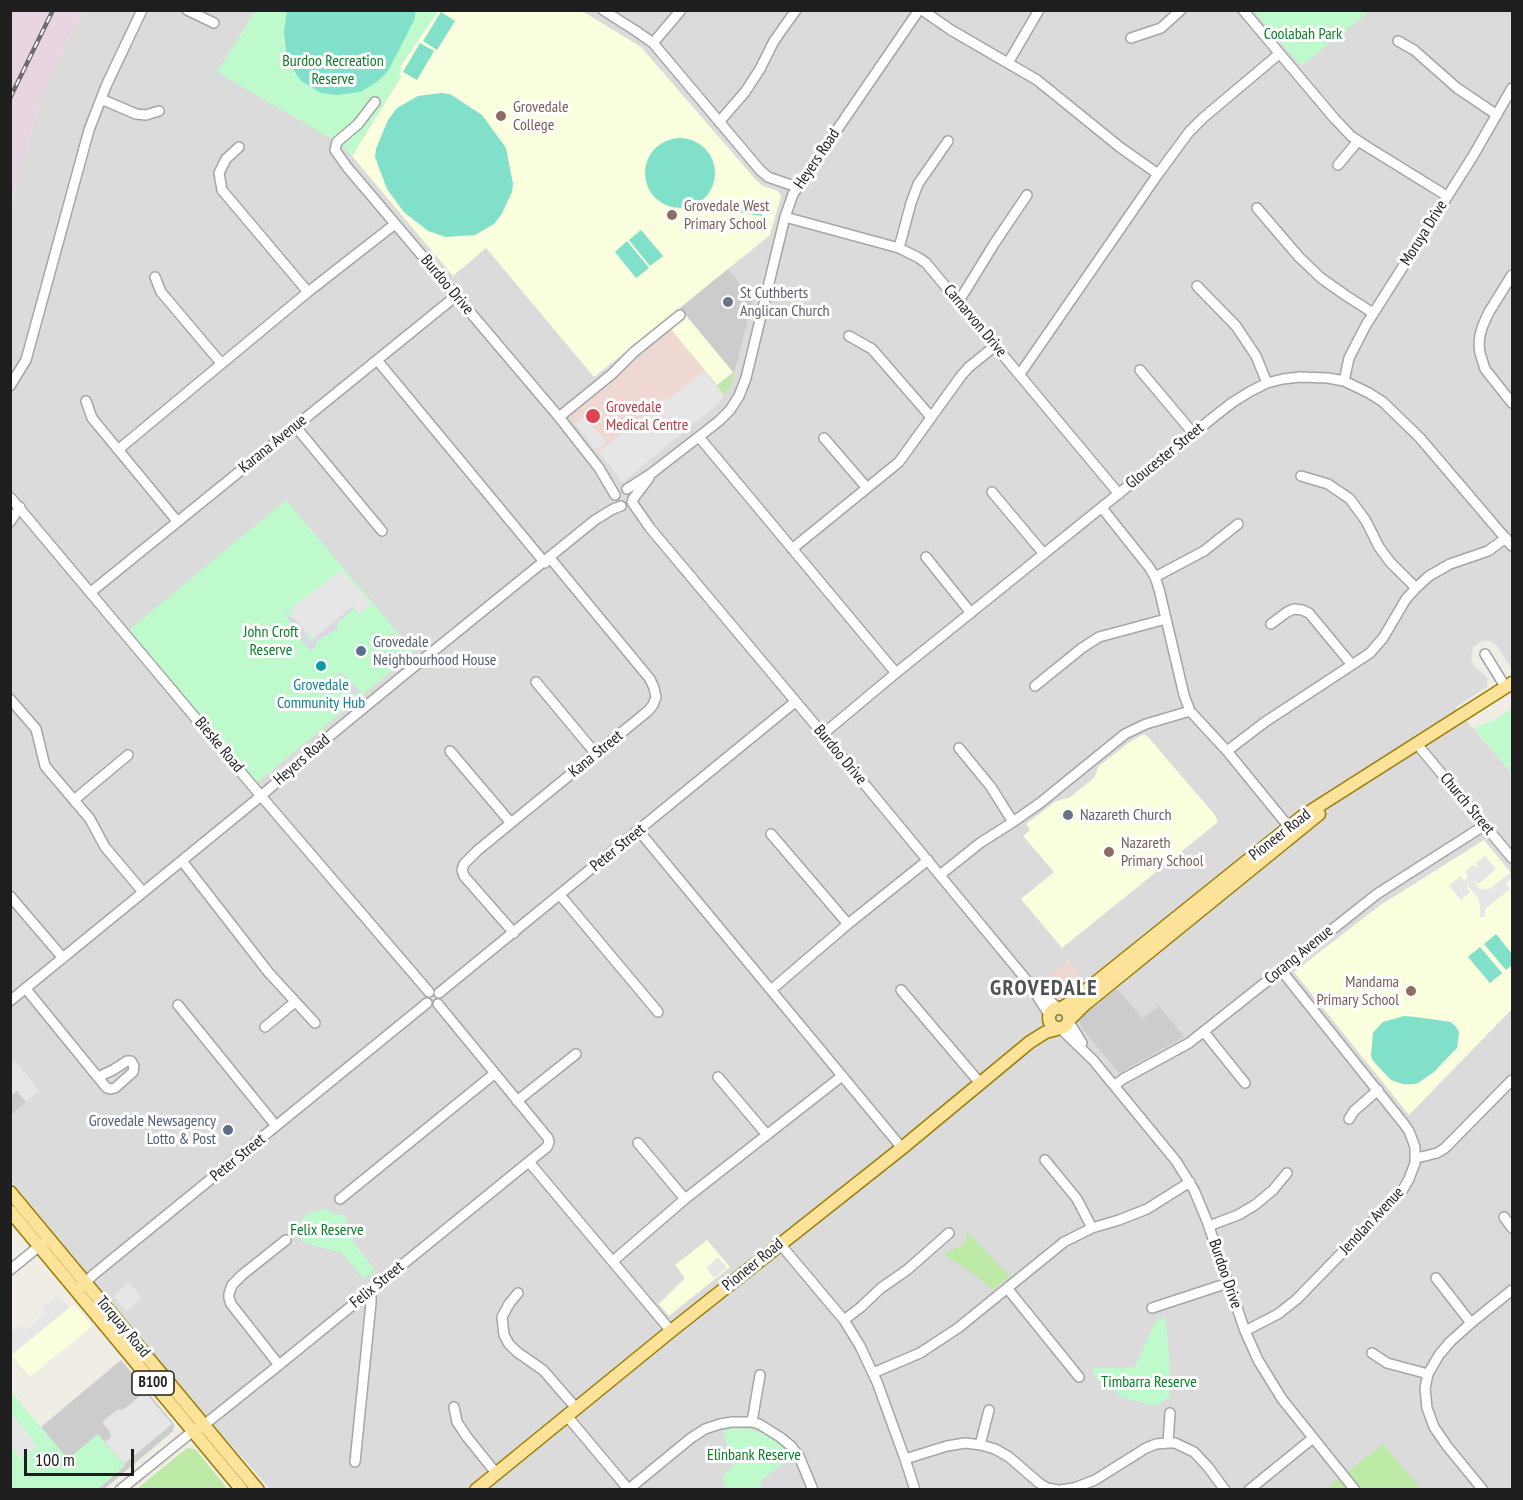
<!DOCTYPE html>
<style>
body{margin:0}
#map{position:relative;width:1523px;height:1500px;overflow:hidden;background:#efede4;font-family:"PT Sans Narrow",sans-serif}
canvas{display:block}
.frame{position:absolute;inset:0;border:12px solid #1e1e1e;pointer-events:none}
.scale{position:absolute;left:24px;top:1449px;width:110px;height:27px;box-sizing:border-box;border:3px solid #1e1e1e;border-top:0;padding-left:8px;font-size:18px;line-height:21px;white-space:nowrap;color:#1e1e1e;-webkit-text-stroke:4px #fff;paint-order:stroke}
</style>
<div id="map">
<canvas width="1523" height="1500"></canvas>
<div class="frame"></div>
<div class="scale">100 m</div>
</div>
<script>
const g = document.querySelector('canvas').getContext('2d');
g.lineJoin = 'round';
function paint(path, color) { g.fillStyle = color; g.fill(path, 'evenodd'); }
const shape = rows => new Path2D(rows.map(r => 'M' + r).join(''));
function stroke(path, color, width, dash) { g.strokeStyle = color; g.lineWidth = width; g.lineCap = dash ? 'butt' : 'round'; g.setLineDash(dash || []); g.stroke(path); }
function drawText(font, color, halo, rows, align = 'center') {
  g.font = font + ' "PT Sans Narrow",sans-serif'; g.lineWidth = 6; g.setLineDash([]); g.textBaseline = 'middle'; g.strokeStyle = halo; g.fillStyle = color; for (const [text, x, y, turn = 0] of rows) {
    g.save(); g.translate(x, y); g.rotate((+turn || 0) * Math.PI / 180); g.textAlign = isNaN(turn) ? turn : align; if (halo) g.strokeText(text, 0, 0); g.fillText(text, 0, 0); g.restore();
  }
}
const residential = shape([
 [83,11,1512,11,1512,669,1498,647,1491,641,1483,641,1473,647,1471,659,1474,666,1488,678,1487,687,1456,707,1470,725,1512,773,1512,1489,270,1489,205,1415,11,1181,11,205,43,92]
]);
const commercial = shape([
 [672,330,724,395,718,404,623,482,568,416],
 [1068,960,1085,981,1062,999,1055,997,1042,981]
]);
const industrial = shape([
 [11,11,83,11,43,92,11,205]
]);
const education = shape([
 [438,11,582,11,641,47,756,180,763,186,778,191,781,196,770,235,680,308,733,372,717,385,664,321,594,377,486,248,453,276,352,156,401,77,398,73,401,70,400,67],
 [1144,734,1148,737,1215,815,1218,822,1062,948,1021,899,1054,872,1023,836,1030,830,1026,824,1056,801,1069,798,1094,778,1099,766,1131,741],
 [1484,840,1512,874,1512,1009,1409,1115,1294,972,1379,906],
 [707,1240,730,1267,669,1316,659,1304,685,1278,675,1265],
 [74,1304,92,1326,30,1377,12,1355]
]);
const religious = shape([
 [728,269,748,294,754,295,734,373,680,308],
 [1117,989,1143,1019,1159,1006,1184,1037,1119,1073,1084,1031,1079,1022,1081,1017],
 [15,1060,39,1091,11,1114,11,1064],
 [121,1360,174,1424,173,1431,103,1490,92,1489,41,1427]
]);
const grass = shape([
 [733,373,735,373,732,382,725,395,717,386],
 [966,1231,1010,1276,993,1290,968,1270,943,1254,964,1244,967,1238],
 [1383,1444,1421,1489,1325,1490],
 [187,1448,195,1449,226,1487,223,1490,137,1489]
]);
const park = shape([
 [255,11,438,11,400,66,401,69,399,73,401,76,352,156,337,142,217,72],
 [1254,11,1370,11,1301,66],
 [286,500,414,652,257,783,129,630],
 [1512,708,1512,773,1474,728,1495,720],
 [327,1209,330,1212,335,1214,344,1215,355,1244,375,1270,364,1279,342,1253,302,1242,297,1224,308,1213],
 [1165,1316,1169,1353,1170,1397,1156,1406,1124,1398,1095,1378,1095,1374,1092,1368,1134,1368,1155,1323],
 [10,1391,68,1459,98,1434,125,1466,98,1489,11,1489],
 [732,1429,748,1429,766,1435,780,1444,788,1452,792,1457,760,1481,762,1489,726,1489,722,1476,733,1467,723,1430]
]);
const pitch = shape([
 [287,11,287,10,415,11,415,18,397,54,387,72,377,82,360,92,337,95,321,93,301,81,287,60,284,32],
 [441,12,455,21,437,50,423,41],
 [420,43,434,51,417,80,403,72],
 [441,93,450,94,482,115,506,148,513,184,512,192,501,215,494,224,475,235,446,237,428,231,404,212,387,189,375,157,376,149,388,120,397,108,418,96],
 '645 173a35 35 0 1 1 70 0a35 35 0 1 1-70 0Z',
 [736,203,764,207,762,216,735,212],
 [641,230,663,256,650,266,629,240],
 [627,241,649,268,636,278,615,252],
 [1496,934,1512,954,1512,965,1506,970,1484,944],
 [1480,947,1502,973,1490,983,1468,957],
 [1404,1016,1416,1017,1451,1022,1456,1027,1459,1032,1457,1048,1451,1054,1434,1072,1418,1083,1414,1084,1403,1084,1391,1080,1376,1064,1372,1059,1371,1055,1373,1033,1378,1027,1383,1022]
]);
const parking = shape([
 [704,371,724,395,718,404,623,482,599,453,640,417,645,422,652,416,648,411,664,397,667,400],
 [585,416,606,442,596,450,575,424],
 [342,570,371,604,360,614,353,606,314,639,310,634,308,634,292,616,294,613,290,609],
 [1485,856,1496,869,1479,884,1474,881,1479,888,1485,890,1491,888,1511,872,1512,874,1512,878,1506,884,1510,889,1485,909,1485,917,1480,917,1480,906,1478,898,1468,886,1467,888,1470,892,1461,900,1449,886,1460,876,1463,879,1467,880,1468,876,1465,872,1473,865,1478,868,1478,867,1476,863],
 [15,1060,39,1091,26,1102,17,1091,11,1096,11,1064],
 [718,1257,727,1268,714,1278,706,1268],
 [129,1282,142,1298,126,1312,113,1296],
 [58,1295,69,1307,13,1353,11,1350,11,1334,20,1325,25,1331,45,1314,41,1309],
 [145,1392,172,1424,124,1464,105,1442,111,1437,110,1432,102,1422,118,1409,123,1410],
 [11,1413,37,1446,29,1453,20,1458,11,1447]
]);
const plaza = shape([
 [353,606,355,608,336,624,339,628,316,642,317,645,311,651,300,639,302,636,284,614,286,613,291,618,293,617,307,633,305,635,311,641],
 [340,672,361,692,356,696,336,676]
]);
const minor = shape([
 [187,10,214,23],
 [603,10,636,31,653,43,760,170,768,177,797,187],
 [922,10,951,30,1037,80,1121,148,1158,174],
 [1243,10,1334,118,1351,136,1366,146,1447,196],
 [1131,38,1161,28,1181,10],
 [1398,41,1414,50,1457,88,1497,115],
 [653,43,681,10],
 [1008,63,1039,10],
 [101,99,136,114,146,115,159,111],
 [375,102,358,124,337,142,335,150,347,167,559,417,599,468,615,495],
 [719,122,745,92,760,69,774,41,796,10],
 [239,147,226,159,219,173,222,190,308,292],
 [1338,165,1358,141],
 [1257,208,1299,257,1321,278,1345,295,1373,313],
 [785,217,899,248,919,258,926,263,1119,494],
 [899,248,911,203,918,184,948,141],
 [1512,275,1489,312,1483,325,1480,335,1479,345,1480,353,1485,369,1512,403],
 [155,277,161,292,221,363],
 [1197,286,1236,326,1256,356,1267,383],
 [959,301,994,244,1027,195],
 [849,336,872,349,931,417],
 [377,360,545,563],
 [1140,370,1193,433],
 [1020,374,1158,174,1189,132,1203,118,1279,54],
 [1344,381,1349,358,1366,325,1473,156,1512,88],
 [10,386,26,360,89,130,106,86,142,10],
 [86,401,92,418,177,521],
 [559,417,612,374,634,352,680,315],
 [295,426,382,531],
 [699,437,896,673],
 [824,438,867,488],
 [119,449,308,292,395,224],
 [1301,476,1328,484,1350,499,1366,521,1379,547,1390,562,1416,588],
 [627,489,652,473,719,421,730,410,739,396,746,378,785,217,793,194,919,10],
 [992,492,1044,554],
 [10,497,261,796,429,992],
 [633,499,649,478],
 [632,502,650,528,823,734,1029,983,1050,1016],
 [1102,508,1149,567,1155,577,1159,589,1184,695,1190,711,1227,751,1289,827],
 [10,522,20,507],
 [792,549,899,462,961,376,969,367,995,346],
 [926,557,971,613],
 [1155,577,1204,551,1238,524],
 [91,592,456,296],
 [1271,624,1287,612,1294,609,1302,610,1309,613,1352,665],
 [1485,654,1506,688],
 [536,682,596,754],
 [1035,686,1082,648,1099,637,1166,619],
 [10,699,36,729,45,766,90,819,105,847,143,892],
 [823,734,896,673,1215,416,1233,402,1251,391,1267,383,1283,379,1300,377,1328,378,1344,381,1369,393,1383,402,1420,438,1512,546],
 [959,748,991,787,1013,822],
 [1421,749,1512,858],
 [450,751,511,823],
 [1227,751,1265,722,1370,653,1383,638,1406,599,1416,588,1429,576,1450,564,1488,551,1506,538],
 [74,800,128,755],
 [639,831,902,1148],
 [771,834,848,924],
 [182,861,269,973,315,1023],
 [940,875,980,843,1013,822,1040,803,1125,734,1146,724,1190,711],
 [560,895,658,1012],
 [10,896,63,958],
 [514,933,464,876,462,870,464,864,478,850,648,711,653,705,656,697,654,688,650,679,550,558],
 [26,989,105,1086,107,1088,111,1089,115,1088,133,1072,134,1066,131,1061,127,1061,113,1070,98,1077],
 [771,990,848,924,928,860],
 [901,990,980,1083],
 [1038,990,1058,1008],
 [439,993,795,702],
 [10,1001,261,796,321,743,405,674,595,520,613,509,621,506],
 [178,1005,272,1121],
 [1069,1022,1082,1043],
 [265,1027,295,1002],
 [1061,1029,1093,1060,1176,1161,1194,1190,1207,1221,1245,1331,1258,1360,1282,1399,1355,1490],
 [1204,1032,1245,1083],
 [718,1077,767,1135],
 [1115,1085,1123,1079,1189,1043,1377,894,1485,825],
 [517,1101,576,1054],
 [1349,1119,1354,1111,1378,1090],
 [638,1143,685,1199],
 [1415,1157,1421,1157,1437,1153,1445,1148,1512,1080],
 [1045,1160,1077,1199,1092,1228],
 [529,1162,671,1331],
 [340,1199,494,1074],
 [1504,1217,1512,1228],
 [1209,1226,1238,1215,1255,1205,1273,1190,1287,1173],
 [780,1244,844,1320,860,1346,877,1382,905,1459,915,1490],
 [613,1261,685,1199,842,1076],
 [10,1270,43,1243],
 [1436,1278,1471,1323],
 [81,1287,93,1275,427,1003],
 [1007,1288,1079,1377],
 [518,1293,509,1304,502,1317,504,1335,509,1344,517,1352,543,1370,576,1408],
 [1152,1308,1228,1283],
 [844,1320,861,1307,881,1288,907,1270,949,1233],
 [1245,1331,1278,1314,1297,1299,1402,1191,1409,1179,1415,1163,1415,1147,1409,1131,1404,1124,1281,970],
 [1372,1353,1387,1363,1428,1374],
 [279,1365,231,1304,229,1298,229,1294,232,1285,242,1275,286,1240],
 [873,1373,920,1353,958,1328,1064,1242,1092,1228,1119,1220,1147,1209,1190,1182],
 [454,1407,457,1422,467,1437,496,1473],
 [567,1416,629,1490],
 [752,1422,760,1375],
 [1168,1443,1170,1413],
 [980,1445,989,1410],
 [905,1459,947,1446,965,1443,981,1445,995,1449,1009,1457,1039,1483,1047,1488,1058,1490],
 [355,1462,371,1303,371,1290],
 [629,1489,691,1438,705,1429,720,1424,732,1422,752,1422,759,1424,780,1437,791,1446,799,1456,813,1490],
 [120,1490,193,1431,204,1425,279,1365,547,1147,549,1142,548,1138,438,1004],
 [1060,1490,1074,1488,1095,1480,1146,1448,1156,1444,1168,1443,1175,1443,1194,1452,1208,1467,1225,1490],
 [1249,1490,1313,1438],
 [1483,1490,1447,1446,1434,1427,1427,1408,1425,1388,1428,1374,1439,1355,1450,1342,1471,1323,1512,1290]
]);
const major = shape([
 '1049 1018a10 10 0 1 1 20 0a10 10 0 1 1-20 0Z',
 [1062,1008,1074,1000,1303,816,1512,683],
 [1070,1019,1084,1005,1319,814],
 [10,1192,258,1490],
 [10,1211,242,1490],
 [476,1490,671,1331,902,1148,1030,1042,1046,1032,1057,1029]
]);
const rail = shape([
 [10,98,53,10]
]);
const markers = [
 [501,116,6,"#8d6e63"],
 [672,215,6,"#8d6e63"],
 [728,302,6,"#6b7280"],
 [593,416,8,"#e0444e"],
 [361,651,6,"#5c6f8a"],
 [321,666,6,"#0f9aa8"],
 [1068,815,6,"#6b7280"],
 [1109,852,6,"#8d6e63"],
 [1411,991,6,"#8d6e63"],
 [228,1130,6,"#5c6f8a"]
];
const shields = [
 [153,1383,42]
];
const shieldNames = [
 ["B100",153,1383]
];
const parkNames = [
 ["Coolabah Park",1303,34],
 ["Burdoo Recreation",333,61],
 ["Reserve",333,79],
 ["John Croft",271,632],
 ["Reserve",271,650],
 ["Felix Reserve",327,1230],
 ["Timbarra Reserve",1149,1382],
 ["Elinbank Reserve",754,1455]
];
const educationNames = [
 ["Grovedale",513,107],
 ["College",513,125],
 ["Grovedale West",684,206],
 ["Primary School",684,224],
 ["Nazareth",1121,843],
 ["Primary School",1121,861],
 ["Mandama",1399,982,"right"],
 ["Primary School",1399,1000,"right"]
];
const streetNames = [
 ["Heyers Road",817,159,-56],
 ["Moruya Drive",1424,233,-58],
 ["Burdoo Drive",447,285,50],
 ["Carnarvon Drive",975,321,50],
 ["Karana Avenue",273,444,-39],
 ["Gloucester Street",1165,456,-39],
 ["Bieske Road",219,745,50],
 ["Kana Street",596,754,-39],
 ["Burdoo Drive",840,755,50],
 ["Heyers Road",302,760,-41],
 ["Church Street",1467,804,50],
 ["Pioneer Road",1280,835,-38],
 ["Peter Street",618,848,-39],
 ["Corang Avenue",1299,955,-39],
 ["Peter Street",238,1158,-39],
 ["Jenolan Avenue",1372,1221,-47],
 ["Pioneer Road",753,1265,-39],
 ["Burdoo Drive",1225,1274,71],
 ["Felix Street",377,1285,-39],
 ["Torquay Road",123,1327,50]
];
const worshipNames = [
 ["St Cuthberts",740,293],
 ["Anglican Church",740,311],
 ["Nazareth Church",1080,815]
];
const healthNames = [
 ["Grovedale",606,407],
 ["Medical Centre",606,425]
];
const serviceNames = [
 ["Grovedale",373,642],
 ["Neighbourhood House",373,660],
 ["Grovedale Newsagency",216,1121,"right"],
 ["Lotto & Post",216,1139,"right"]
];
const cultureNames = [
 ["Grovedale",321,685],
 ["Community Hub",321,703]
];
const districtNames = [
 ["GROVEDALE",1044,989]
];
paint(residential, '#dcdbdb');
paint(commercial, '#f0d8d2');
paint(industrial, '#e8d5e2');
paint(education, '#faffdd');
paint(religious, '#ccc');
paint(grass, '#beeaa8');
paint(park, '#bffacd');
paint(pitch, '#80e0ca');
paint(parking, '#e6e6e6');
paint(plaza, '#dad8e5');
stroke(minor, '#a5a5a5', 12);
stroke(major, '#987d00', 15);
stroke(minor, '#fff', 9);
stroke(major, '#fde29a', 12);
stroke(rail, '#6c6c6c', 4.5);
stroke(rail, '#fff', 2, [7]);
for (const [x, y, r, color] of markers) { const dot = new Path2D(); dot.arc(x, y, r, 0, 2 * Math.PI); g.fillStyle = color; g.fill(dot); stroke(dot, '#fff', 2); }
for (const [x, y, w] of shields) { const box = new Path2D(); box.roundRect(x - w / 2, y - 12, w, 24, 4.5); g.fillStyle = '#fff'; g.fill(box); stroke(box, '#1e1e1e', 1.5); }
drawText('bold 15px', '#1e1e1e', null, shieldNames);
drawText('16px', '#097e25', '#fff', parkNames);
drawText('16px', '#785e54', '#fff', educationNames, 'left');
drawText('16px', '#1e1e1e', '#fff', streetNames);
drawText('16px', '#5b616d', '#fff', worshipNames, 'left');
drawText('16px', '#be3a42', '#fff', healthNames, 'left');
drawText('16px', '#4e5e75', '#fff', serviceNames, 'left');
drawText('16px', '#0d838f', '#fff', cultureNames);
g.letterSpacing = '1.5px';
drawText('bold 22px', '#515151', '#fff', districtNames);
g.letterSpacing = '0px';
</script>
